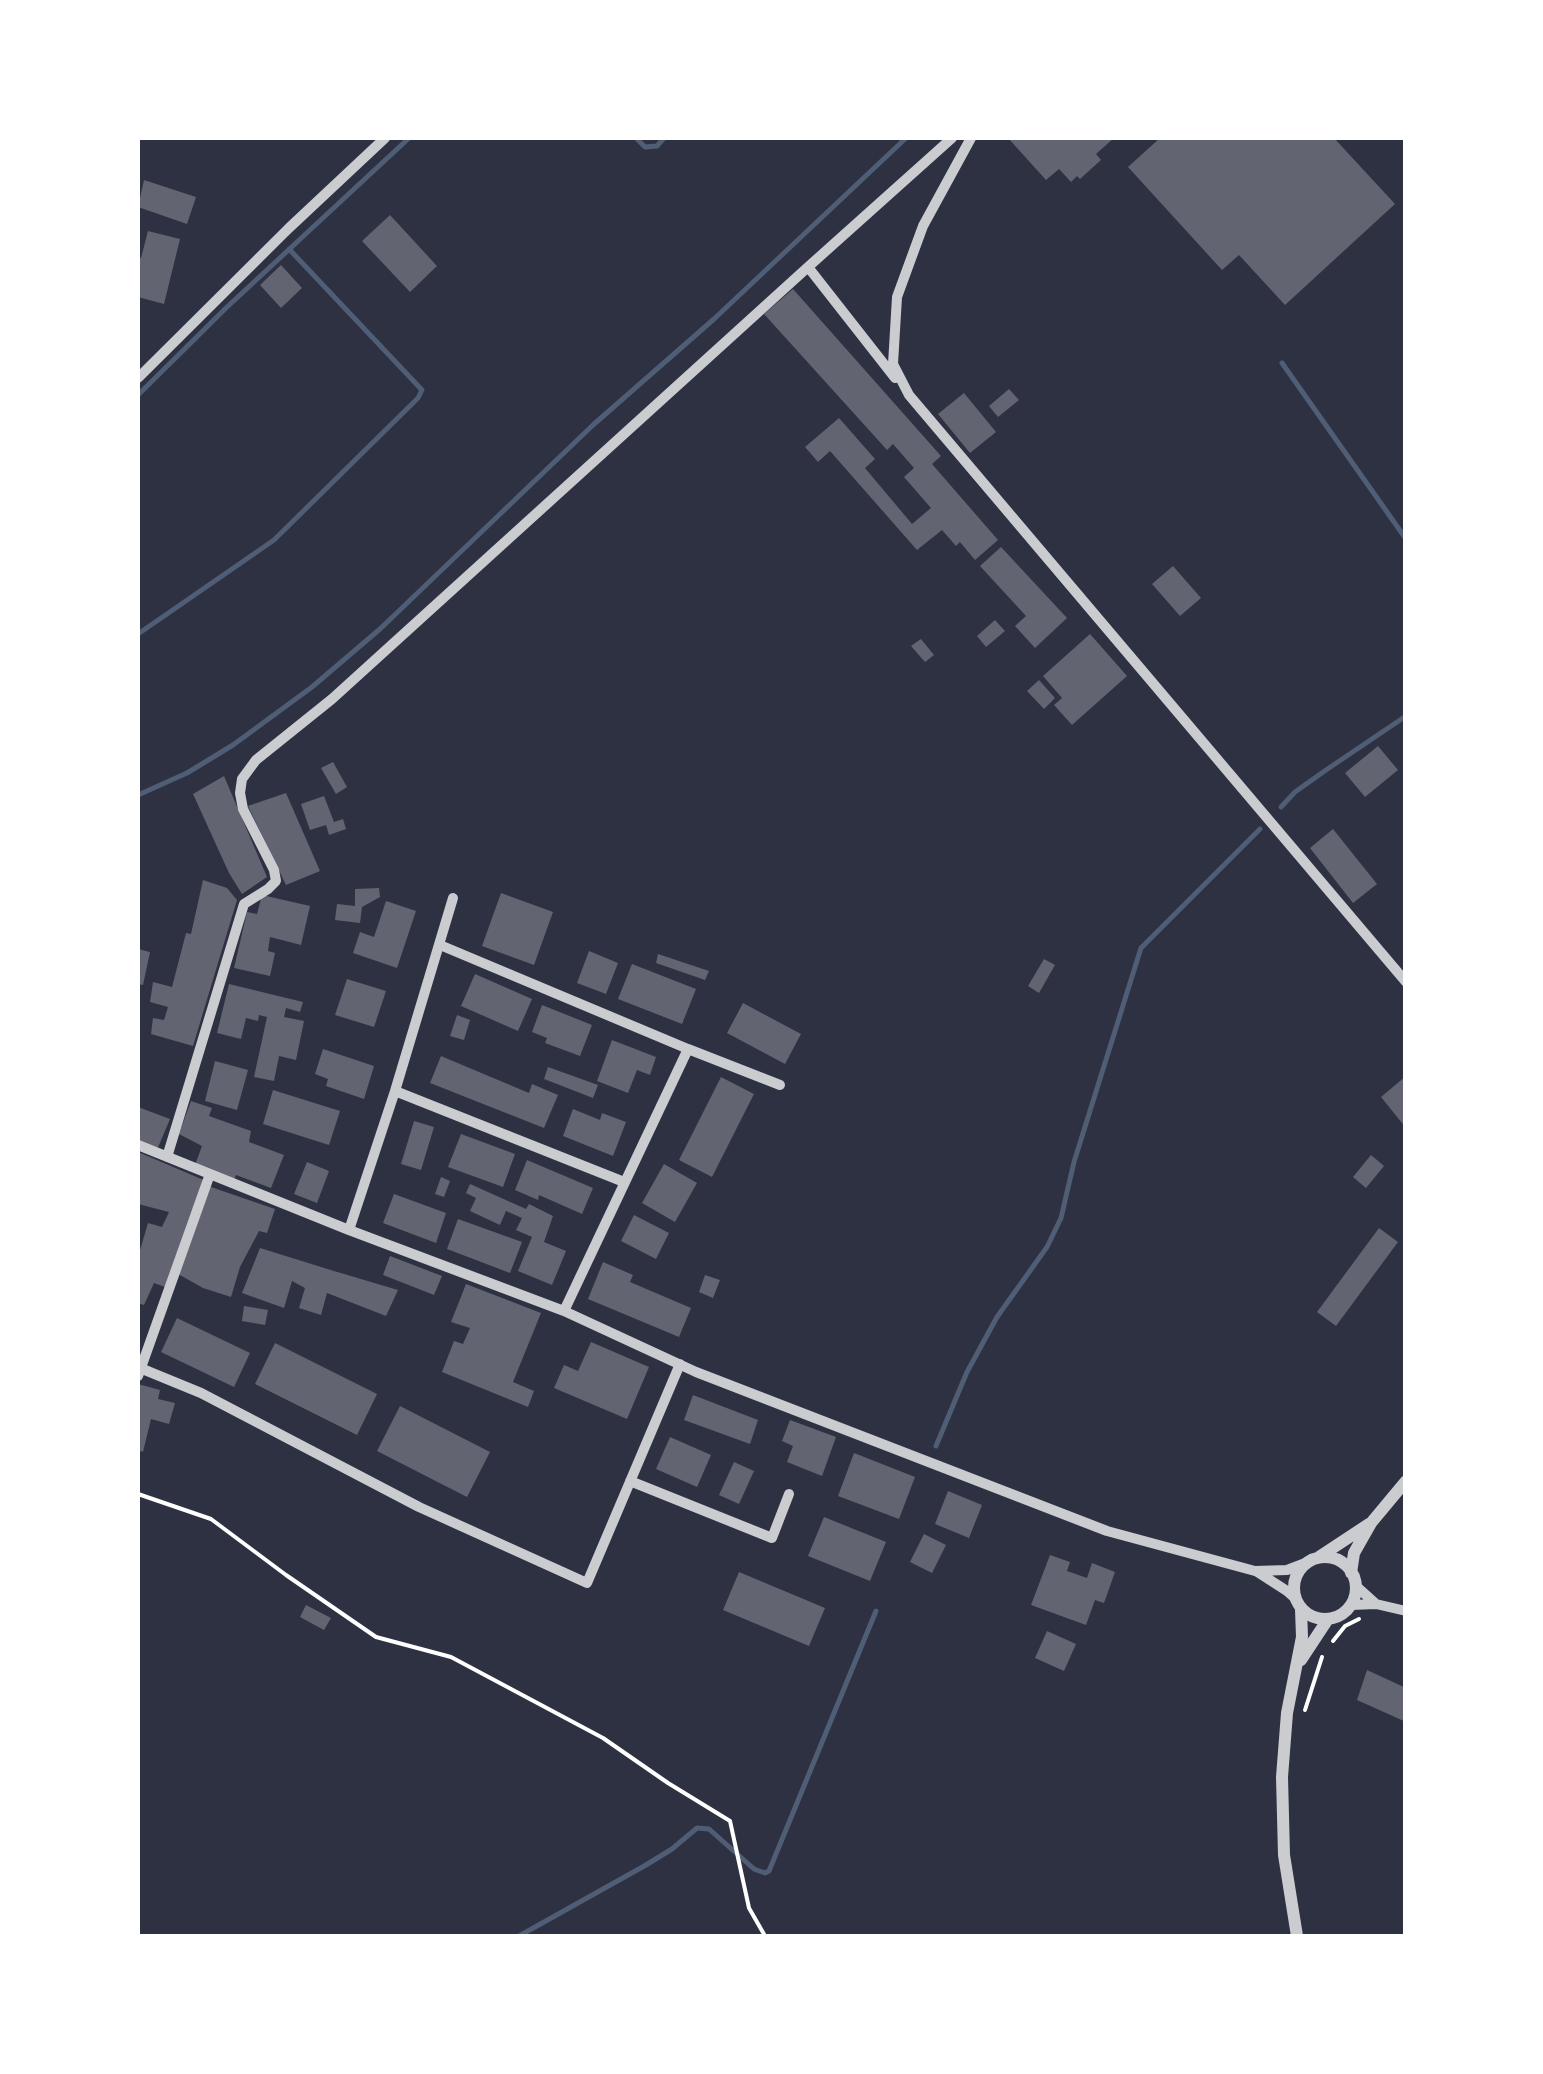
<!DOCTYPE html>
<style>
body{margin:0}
#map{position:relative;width:1543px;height:2074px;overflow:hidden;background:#2d3142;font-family:Spectral,serif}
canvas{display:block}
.frame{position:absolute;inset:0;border:140px solid #fff;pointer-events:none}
</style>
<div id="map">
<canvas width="1543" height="2074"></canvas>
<div class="frame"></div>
</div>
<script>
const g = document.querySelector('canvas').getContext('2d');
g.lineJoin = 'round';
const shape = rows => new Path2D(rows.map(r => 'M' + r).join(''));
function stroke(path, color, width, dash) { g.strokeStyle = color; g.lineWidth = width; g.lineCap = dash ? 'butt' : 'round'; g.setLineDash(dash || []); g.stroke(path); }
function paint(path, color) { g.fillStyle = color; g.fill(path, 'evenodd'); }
const stream = shape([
 [636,138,645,147,657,146,664,138],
 [1282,363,1406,539],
 [138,395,226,308,409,138],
 [138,634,274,540,418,398,422,390,289,249],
 [138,795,187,773,233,745,312,687,380,629,593,425,714,319,906,138],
 [1281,807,1295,792,1326,770,1406,716],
 [936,1446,967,1372,997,1317,1047,1247,1061,1218,1074,1162,1141,948,1260,829],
 [519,1936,646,1865,672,1849,697,1828,709,1829,754,1869,765,1873,769,1871,876,1611]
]);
const building = shape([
 [1008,138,1114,138,1096,154,1101,160,1080,179,1077,176,1071,182,1059,169,1046,180],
 [1160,138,1334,138,1395,204,1285,305,1239,255,1222,270,1128,167],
 [144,180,196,197,187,224,138,207],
 [390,215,437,266,410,292,362,241],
 [148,231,180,239,164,304,138,297,138,257,141,258],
 [281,265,302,288,281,308,260,285],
 [793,289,941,456,932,464,998,540,975,560,960,542,956,546,942,530,917,550,830,451,818,462,805,447,839,418,875,459,865,468,912,524,931,508,904,477,914,468,893,444,887,450,764,314],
 [1009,389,1019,400,998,417,989,406],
 [964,393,996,432,970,453,938,414],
 [1001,547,1067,618,1035,648,1015,626,1026,616,980,566],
 [1173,566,1201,598,1180,616,1152,584],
 [995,620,1005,631,986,647,977,636],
 [1090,634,1127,676,1072,725,1054,705,1062,698,1043,676],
 [921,639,934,655,925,662,911,646],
 [1039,680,1055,698,1044,709,1027,691],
 [1378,746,1398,770,1365,797,1345,773],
 [333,762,347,787,336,794,321,768],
 [224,776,267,877,242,894,229,873,193,794],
 [286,793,320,871,286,885,248,806],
 [324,796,334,822,343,819,346,829,329,835,326,825,310,830,301,804],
 [1333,829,1377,884,1353,903,1310,848],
 [203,880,227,888,237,900,193,1046,151,1034,153,1018,164,1020,168,1007,150,1002,153,982,172,987,186,933,191,934],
 [379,888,380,897,362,907,360,923,335,920,337,904,355,906,355,889],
 [501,893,553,912,534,965,482,946],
 [262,895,310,906,301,945,270,937,268,951,275,953,270,976,234,968,247,912,257,914],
 [386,901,416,911,397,968,353,953,360,932,374,937],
 [138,949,150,952,143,985,138,984],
 [589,951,618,963,606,994,577,983],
 [658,954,709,971,705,980,656,963],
 [1044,959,1055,965,1039,993,1028,986],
 [632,964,696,989,682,1024,618,999],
 [475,974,532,999,518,1031,461,1006],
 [347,979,386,991,374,1027,335,1015],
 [229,984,303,1002,300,1012,286,1008,284,1017,304,1021,296,1060,279,1056,274,1081,254,1077,267,1017,259,1015,258,1021,246,1018,241,1039,217,1033],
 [743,1003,801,1034,785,1064,727,1033],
 [542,1005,592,1025,580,1056,545,1043,547,1038,532,1032],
 [457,1015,470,1020,464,1040,450,1036],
 [612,1040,656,1057,650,1075,637,1070,628,1093,597,1081],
 [323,1049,374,1066,364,1099,326,1086,328,1079,315,1074],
 [441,1056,529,1093,532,1084,558,1095,544,1128,430,1083],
 [215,1061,248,1070,237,1110,205,1101],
 [548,1067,598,1085,593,1098,544,1079],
 [1406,1076,1406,1128,1381,1097],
 [721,1077,754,1094,712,1177,679,1160],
 [273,1090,340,1111,329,1145,263,1124],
 [191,1101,212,1108,209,1116,251,1131,249,1142,284,1155,271,1188,236,1175,234,1181,195,1165,202,1146,179,1134],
 [138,1107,170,1119,157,1150,138,1143],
 [573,1109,600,1120,602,1113,626,1122,613,1156,563,1136],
 [414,1121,434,1127,421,1170,401,1164],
 [461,1134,515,1154,503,1187,448,1167],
 [138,1152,206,1181,190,1215,165,1287,154,1283,144,1305,138,1303,138,1257,148,1223,162,1227,169,1212,138,1204],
 [1371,1155,1384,1166,1366,1188,1353,1177],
 [527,1160,593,1188,582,1214,539,1195,538,1200,515,1190],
 [307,1162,329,1171,317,1203,294,1194],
 [664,1164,697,1183,675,1222,642,1203],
 [441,1177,450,1181,444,1197,435,1194],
 [470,1184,526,1209,529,1204,553,1216,544,1242,566,1251,552,1285,518,1271,532,1237,516,1230,522,1218,506,1211,500,1225,470,1211,476,1198,466,1193],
 [208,1186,275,1209,267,1233,259,1231,240,1267,231,1297,203,1288,178,1274],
 [394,1194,446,1213,436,1243,383,1223],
 [634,1215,669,1233,656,1259,621,1241],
 [458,1219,522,1242,510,1273,447,1249],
 [1379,1228,1398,1242,1336,1326,1317,1312],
 [260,1248,334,1271,398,1290,386,1316,327,1293,321,1315,299,1308,305,1288,292,1281,284,1308,242,1293],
 [390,1256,442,1276,434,1295,383,1275],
 [603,1262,633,1275,630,1282,691,1308,679,1337,588,1299],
 [705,1275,720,1280,713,1298,699,1292],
 [466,1284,541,1313,513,1382,534,1391,528,1407,442,1372,454,1341,463,1344,470,1328,451,1322],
 [244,1306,268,1310,265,1325,242,1321],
 [177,1318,250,1353,234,1387,161,1352],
 [591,1342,649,1367,627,1419,554,1388,564,1365,578,1371],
 [275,1343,377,1394,357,1435,255,1384],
 [138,1384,160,1390,158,1399,175,1403,169,1424,151,1419,143,1452,138,1450],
 [693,1395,758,1420,750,1444,684,1420],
 [400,1406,490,1452,467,1497,377,1451],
 [790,1420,836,1437,822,1476,787,1462,793,1446,782,1441],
 [670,1437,711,1455,697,1487,656,1469],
 [854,1453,915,1477,899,1519,838,1496],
 [734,1462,754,1471,739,1504,719,1495],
 [948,1491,982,1505,969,1538,935,1524],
 [824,1517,886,1542,870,1581,808,1556],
 [924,1534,946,1545,932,1573,910,1562],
 [1050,1555,1070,1562,1067,1571,1087,1578,1092,1563,1115,1572,1104,1603,1095,1600,1086,1625,1031,1605],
 [739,1572,825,1608,809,1646,723,1610],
 [306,1605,331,1618,324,1630,300,1617],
 [1047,1631,1076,1644,1064,1671,1035,1658],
 [1367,1670,1406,1688,1406,1722,1357,1700]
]);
const path = shape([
 [138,1494,211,1519,286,1575,376,1637,451,1657,603,1738,668,1783,730,1821,749,1908,765,1936],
 [1333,1641,1345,1626,1359,1619],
 [1305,1710,1322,1657]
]);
const minor = shape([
 [971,138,923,226,897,297,893,364,909,395,1406,982],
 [138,378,289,228,385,138],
 [895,378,808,267,952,138],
 [440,945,688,1049,780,1085],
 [395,1091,624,1182],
 [138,1145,349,1230,564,1311,696,1372,1107,1531,1255,1571,1287,1570,1308,1562],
 [167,1157,244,904,268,889,276,881,274,870,243,809,240,793,242,779,256,760,332,699,808,267],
 [349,1230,395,1091,453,898],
 [564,1311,688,1049],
 [140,1368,201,1393,419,1507,587,1583,680,1364],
 [138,1376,210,1174],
 [630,1481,772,1538,789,1494],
 [1256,1571,1287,1591,1296,1599],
 [1356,1586,1376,1604],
 [1351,1605,1376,1604,1406,1611]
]);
const tertiary = shape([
 [1319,1557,1369,1524],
 '1294 1588a31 31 0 1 1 62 0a31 31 0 1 1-62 0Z',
 [1351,1573,1354,1553,1371,1523,1406,1481],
 [1301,1660,1328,1619],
 [1297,1936,1284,1855,1282,1777,1287,1713,1302,1637,1301,1609]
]);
stroke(stream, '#4f5d75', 5);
paint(building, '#626471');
stroke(path, '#fff', 4);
stroke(minor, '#caccd0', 10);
stroke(tertiary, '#caccd0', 12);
</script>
